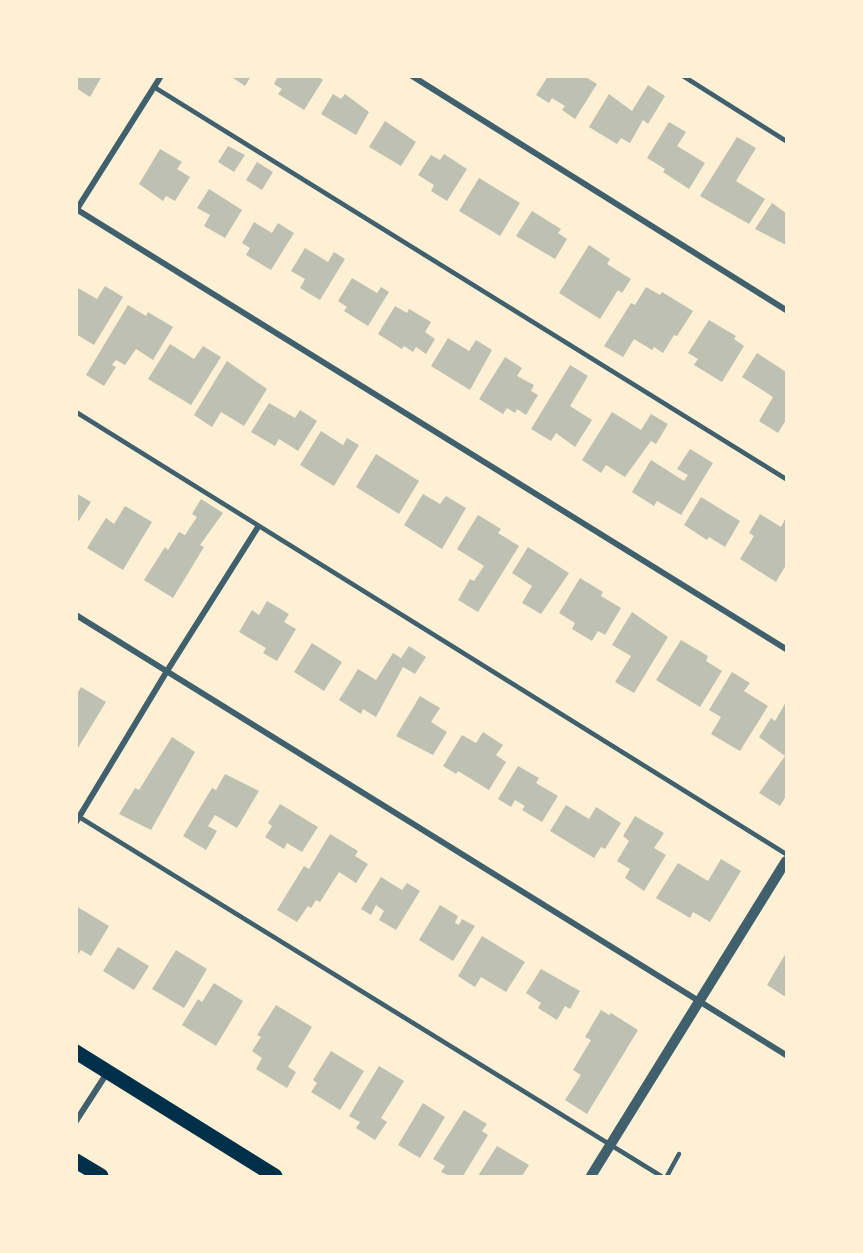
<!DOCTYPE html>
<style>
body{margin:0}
#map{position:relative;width:863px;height:1253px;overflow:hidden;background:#fdf0d5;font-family:Cabin,sans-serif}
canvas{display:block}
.frame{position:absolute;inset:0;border:78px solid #fdf0d5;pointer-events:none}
</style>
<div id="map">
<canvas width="863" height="1253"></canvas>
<div class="frame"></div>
</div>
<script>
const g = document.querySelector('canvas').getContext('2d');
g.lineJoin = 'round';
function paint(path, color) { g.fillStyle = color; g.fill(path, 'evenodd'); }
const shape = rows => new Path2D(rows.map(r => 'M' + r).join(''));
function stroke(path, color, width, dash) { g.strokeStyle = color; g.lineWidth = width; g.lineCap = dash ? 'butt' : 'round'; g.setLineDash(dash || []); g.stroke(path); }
const building = shape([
 [76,76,102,76,90,97,76,88],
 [230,76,251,76,245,86],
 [278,76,317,76,323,80,304,110,278,94,282,89,274,84],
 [548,76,584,76,597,84,575,119,562,110,565,106,552,98,549,103,536,95],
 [648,85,665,96,648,124,643,120,630,143,621,138,617,144,589,127,609,94,632,111],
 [333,94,341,99,345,94,369,112,356,135,321,114],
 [385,121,416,142,401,166,369,147],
 [669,122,686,132,677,146,705,163,689,189,663,172,665,169,647,158],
 [737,137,756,148,736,181,765,199,749,224,700,196],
 [228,146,245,155,234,172,218,162],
 [160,149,182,162,177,169,190,177,175,201,166,196,163,201,139,184],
 [444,154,467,169,447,201,431,191,434,185,418,175,431,155,440,160],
 [257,162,273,172,262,190,246,180],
 [479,178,520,203,500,236,459,211],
 [209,189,242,210,225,238,204,226,210,215,197,208],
 [772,203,786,213,786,245,755,229],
 [532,211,561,229,558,233,567,239,555,259,516,236],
 [254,222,272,233,278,223,294,233,271,270,246,255,250,248,242,243],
 [589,245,610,259,607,264,631,279,622,293,618,290,600,319,559,293],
 [305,248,328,262,334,252,345,259,320,300,300,288,305,279,291,271],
 [352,278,377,293,381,287,389,292,368,326,344,311,347,307,338,301],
 [105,286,123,297,94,345,76,334,76,287,97,299],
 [646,287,660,295,662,292,693,311,677,336,674,335,663,353,654,347,652,350,634,339,623,357,604,346,631,303,635,305],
 [128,305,146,316,148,312,173,327,153,360,136,349,125,365,116,360,112,365,116,367,104,386,86,375],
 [395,306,407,313,409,309,431,322,425,332,435,339,426,354,416,347,413,352,404,346,402,349,378,334],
 [709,320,736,336,734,339,744,346,722,382,694,365,698,359,688,353],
 [448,338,469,351,476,340,492,350,470,390,431,366],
 [170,344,194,359,203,346,221,357,191,405,148,379],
 [757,353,786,372,786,420,778,433,759,421,773,397,742,377],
 [505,357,522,368,517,376,534,385,531,391,538,395,526,415,517,409,515,413,507,408,503,414,479,399],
 [227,361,267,389,244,426,221,412,212,427,194,415],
 [570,365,588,376,570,406,592,420,575,447,556,433,551,441,531,429],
 [269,403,295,418,300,410,317,421,298,451,279,439,275,446,251,432],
 [612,412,641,430,651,414,668,424,656,444,651,441,625,477,606,465,601,473,582,460],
 [321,431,343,445,347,438,359,445,334,486,300,465],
 [690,449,713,463,681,515,657,501,654,506,632,492,651,460,684,481,688,475,677,469],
 [376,454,419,481,399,514,356,487],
 [76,493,91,502,76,525],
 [423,494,440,504,446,496,466,508,442,549,404,525],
 [701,497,740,521,725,547,709,537,707,540,684,525],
 [201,499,223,513,200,545,204,547,173,598,144,580,165,547,168,550,179,532,185,535,197,517,192,514],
 [125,506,152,522,123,570,87,548,106,518,114,524],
 [760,514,781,527,786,517,786,565,776,582,740,559,754,536,749,533],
 [478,515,501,529,498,533,519,546,478,612,458,600,470,579,474,581,484,566,457,549],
 [528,547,569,573,541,614,522,603,532,586,512,573],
 [580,578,603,592,601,596,621,608,605,635,598,631,592,641,572,629,575,623,559,613],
 [267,601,289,614,284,622,296,629,277,661,263,653,266,648,239,632,252,610,259,615],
 [632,612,668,637,634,693,615,682,631,656,612,645],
 [681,640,708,656,706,661,722,671,700,707,656,680],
 [312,643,342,662,324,691,294,672],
 [409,646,426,657,415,674,403,667,376,717,363,709,361,714,339,700,358,669,376,680,393,653,401,658],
 [732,672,750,683,744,691,768,706,740,751,711,734,721,717,709,710],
 [81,687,106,702,76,751,76,695],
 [420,696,440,708,431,722,447,732,433,755,396,736],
 [786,702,786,796,780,806,759,793,785,756,759,737,771,718,775,721],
 [483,732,503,745,496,755,506,762,489,790,458,771,456,774,443,766,462,735,476,743],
 [172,737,195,752,151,830,119,814,135,788,139,790],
 [518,766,539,778,536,783,558,796,542,822,522,810,525,806,515,800,511,807,498,799],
 [225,774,259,791,237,828,215,815,208,826,217,831,206,850,183,836,212,788,216,790],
 [280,804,318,827,302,852,287,843,284,849,265,837,272,826,268,823],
 [566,805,589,819,596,807,621,823,605,849,601,847,594,858,550,831],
 [635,816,664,833,654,848,666,855,644,891,625,878,630,869,617,861,629,841,623,836],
 [330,834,358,851,355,856,368,864,356,883,339,872,320,902,316,900,311,908,308,906,297,922,277,910,304,866,309,869],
 [721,859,741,871,710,922,693,912,690,918,656,898,678,863,708,881],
 [381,877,402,890,407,883,420,891,396,930,379,920,384,911,376,905,371,915,361,909],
 [440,905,458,916,455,923,459,925,462,919,475,926,453,961,419,940],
 [76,906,109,926,91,956,81,950,76,957],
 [482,936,525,962,506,992,481,977,475,987,458,976],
 [118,947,149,966,134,990,103,971],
 [176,950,207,969,184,1008,152,989],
 [786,953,786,997,767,985],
 [541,969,580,991,570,1009,565,1006,557,1020,538,1008,541,1003,526,993],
 [214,983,243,1001,216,1046,182,1025,198,999,202,1002],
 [276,1005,312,1027,288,1067,296,1072,287,1088,256,1069,262,1058,252,1051,261,1037,257,1035],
 [601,1010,609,1015,611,1013,638,1030,587,1114,565,1100,581,1075,573,1070,591,1040,585,1037],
 [331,1051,364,1071,340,1110,311,1092,317,1083,313,1080],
 [379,1066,404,1081,381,1118,387,1122,375,1140,356,1128,360,1122,349,1116],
 [423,1103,445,1117,420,1158,398,1145],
 [464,1110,487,1124,482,1131,488,1135,463,1176,450,1176,441,1172,445,1166,433,1159],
 [497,1146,529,1165,522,1176,478,1176]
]);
const service = shape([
 [683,76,786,141],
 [154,87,786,479],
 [76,412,786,854],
 [76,815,661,1176],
 [667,1176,679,1154]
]);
const minor = shape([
 [412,76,786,310],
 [76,209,786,649],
 [77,209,161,76],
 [76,615,786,1055],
 [76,822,167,671,258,527],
 [76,1121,107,1073]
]);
const tertiary = shape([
 [591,1176,786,861]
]);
const primary = shape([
 [76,1052,275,1176],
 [76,1161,101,1176]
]);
paint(building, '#bec0b2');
stroke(service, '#3f606c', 4.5);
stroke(minor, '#3f606c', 6);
stroke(tertiary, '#3f606c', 10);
stroke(primary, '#003049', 15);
</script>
